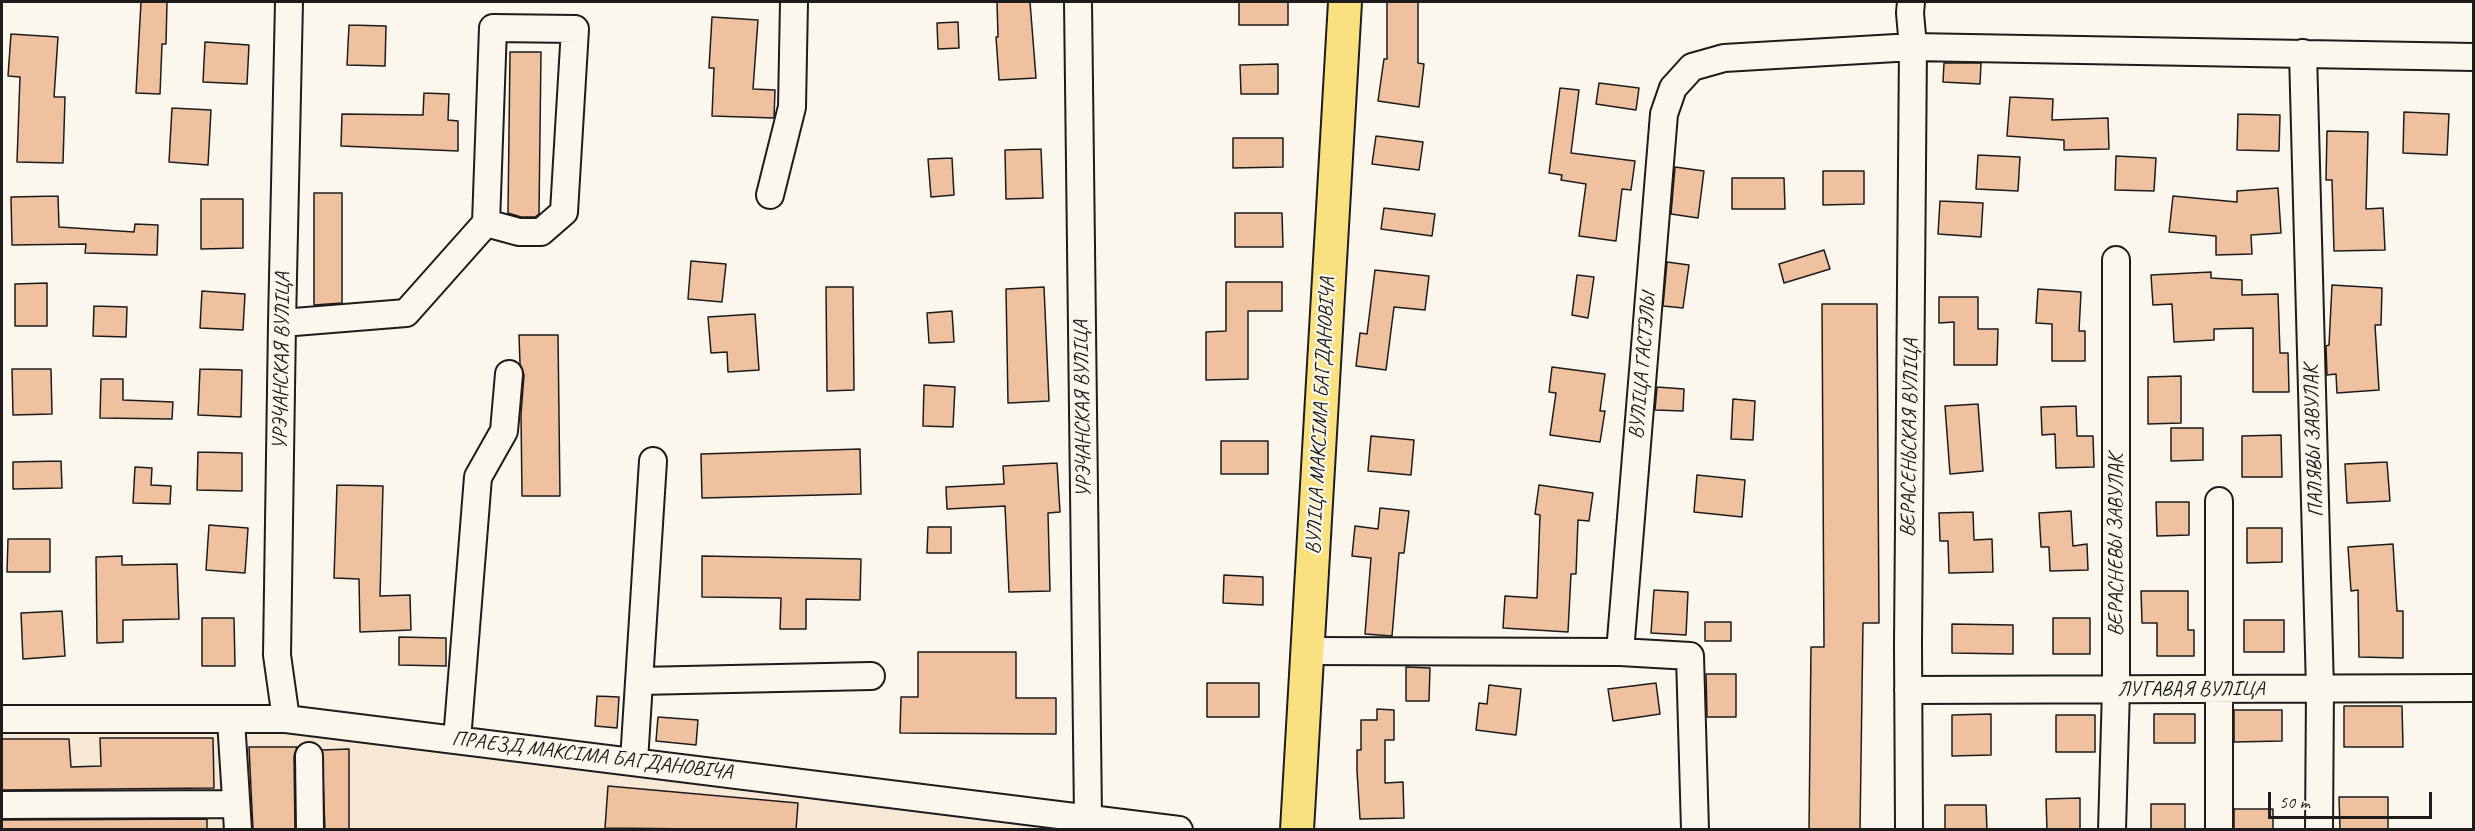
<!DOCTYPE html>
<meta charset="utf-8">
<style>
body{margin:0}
#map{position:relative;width:2475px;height:831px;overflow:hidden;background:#fbf7ec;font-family:Caveat,sans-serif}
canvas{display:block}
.frame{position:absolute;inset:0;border:3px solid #1c1c1c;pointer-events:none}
.scale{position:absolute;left:2268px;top:792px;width:164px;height:27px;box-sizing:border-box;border:3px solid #1c1c1c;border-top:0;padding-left:8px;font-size:18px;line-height:21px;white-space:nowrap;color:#1c1c1c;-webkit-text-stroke:4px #fbf7ec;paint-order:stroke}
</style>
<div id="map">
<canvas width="2475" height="831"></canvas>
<div class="frame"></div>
<div class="scale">50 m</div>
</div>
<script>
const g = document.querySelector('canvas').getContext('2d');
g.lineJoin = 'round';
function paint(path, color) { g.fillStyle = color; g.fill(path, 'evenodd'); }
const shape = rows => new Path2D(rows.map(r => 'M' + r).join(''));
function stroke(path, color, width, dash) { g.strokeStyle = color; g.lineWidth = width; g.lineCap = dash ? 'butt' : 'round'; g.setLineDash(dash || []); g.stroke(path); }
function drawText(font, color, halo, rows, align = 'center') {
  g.font = font + ' Caveat,sans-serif'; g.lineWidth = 4.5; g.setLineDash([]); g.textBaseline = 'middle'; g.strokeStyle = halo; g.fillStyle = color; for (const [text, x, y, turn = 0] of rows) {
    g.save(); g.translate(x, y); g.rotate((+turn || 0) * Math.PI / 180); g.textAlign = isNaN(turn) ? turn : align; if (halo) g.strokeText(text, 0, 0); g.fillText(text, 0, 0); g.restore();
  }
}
const built = shape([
 [2,725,308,727,1086,830,2,830]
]);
const building = shape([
 [141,2,167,2,166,44,162,44,160,94,136,93,141,2],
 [997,2,1030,2,1036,78,999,80,996,37,998,37,997,2],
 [1239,2,1288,2,1288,25,1239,25,1239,2],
 [1387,2,1418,2,1418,63,1424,64,1419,107,1378,101,1384,59,1387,59,1387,2],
 [712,17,758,20,753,89,775,90,774,118,712,116,714,68,709,68,712,17],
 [958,22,959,48,938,49,937,23,958,22],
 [349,25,386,26,385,66,347,65,349,25],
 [11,34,58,37,54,97,65,97,63,163,17,162,20,77,8,76,11,34],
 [205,42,249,45,247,84,203,82,205,42],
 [510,52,541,52,539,214,535,217,521,217,508,213,510,52],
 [1944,63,1981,63,1980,84,1943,82,1944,63],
 [1278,64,1278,94,1241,94,1240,65,1278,64],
 [1599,83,1639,88,1636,110,1596,104,1599,83],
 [1560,88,1579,90,1571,153,1635,161,1631,190,1622,189,1616,241,1579,236,1586,184,1561,180,1562,175,1549,173,1560,88],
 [424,93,449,94,448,120,458,121,458,151,341,146,342,114,423,115,424,93],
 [2010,97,2053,99,2052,120,2108,118,2109,149,2064,150,2064,140,2007,136,2010,97],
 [172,108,211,110,208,165,169,162,172,108],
 [2404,112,2449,114,2447,155,2403,153,2404,112],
 [2238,114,2280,115,2279,151,2237,150,2238,114],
 [2327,131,2368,132,2366,209,2383,208,2385,250,2334,251,2332,180,2326,180,2327,131],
 [1376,136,1423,142,1419,170,1372,164,1376,136],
 [1233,138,1283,138,1283,167,1233,168,1233,138],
 [1041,149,1043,198,1006,199,1005,150,1041,149],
 [1978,155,2020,157,2018,191,1976,189,1978,155],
 [2116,156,2156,158,2154,191,2115,190,2116,156],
 [952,158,954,195,931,197,928,159,952,158],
 [1675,167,1704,171,1698,218,1671,214,1675,167],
 [1823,171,1864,171,1864,204,1823,205,1823,171],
 [1732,178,1784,178,1785,209,1732,209,1732,178],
 [2278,188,2281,233,2251,235,2252,254,2216,255,2216,236,2169,232,2173,196,2237,202,2237,191,2278,188],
 [314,193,342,193,342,303,314,305,314,193],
 [58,196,59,227,134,232,135,224,158,225,157,255,85,253,86,244,12,245,11,197,58,196],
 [201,199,243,199,243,248,201,249,201,199],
 [1940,201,1983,203,1981,237,1938,234,1940,201],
 [1384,208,1435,214,1432,236,1381,229,1384,208],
 [1235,213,1282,213,1283,247,1235,247,1235,213],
 [1824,250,1830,269,1784,283,1779,264,1824,250],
 [691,261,726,264,722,302,688,299,691,261],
 [1667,262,1689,265,1683,308,1663,306,1667,262],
 [1375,270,1429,276,1425,310,1394,307,1386,370,1356,366,1360,333,1367,334,1375,270],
 [2211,272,2211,278,2242,280,2242,295,2278,294,2280,353,2288,353,2289,392,2253,392,2253,328,2214,329,2214,340,2174,342,2172,304,2153,305,2151,275,2211,272],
 [1577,275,1594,277,1588,318,1572,315,1577,275],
 [1226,282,1282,282,1282,311,1248,311,1248,379,1206,380,1206,332,1226,331,1226,282],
 [47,283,47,326,15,326,15,284,47,283],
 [2332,285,2382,288,2381,325,2375,325,2379,390,2337,393,2336,374,2327,375,2326,346,2329,345,2332,285],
 [826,287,853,287,854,390,827,391,826,287],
 [1044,287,1049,401,1008,403,1006,289,1044,287],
 [2038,289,2081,292,2079,331,2085,331,2085,361,2052,361,2052,324,2036,323,2038,289],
 [202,291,245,294,243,330,200,328,202,291],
 [1939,297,1978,297,1978,329,1998,329,1997,365,1954,365,1954,322,1939,323,1939,297],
 [1822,304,1877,304,1879,623,1863,623,1860,830,1809,830,1811,647,1824,647,1822,304],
 [94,306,127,307,126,337,93,336,94,306],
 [952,311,954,342,929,343,927,313,952,311],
 [755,314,759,370,728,372,727,352,711,353,708,317,755,314],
 [519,335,558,335,560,496,522,496,521,414,524,375,520,364,519,335],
 [1552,367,1605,374,1600,411,1605,411,1600,442,1550,435,1556,393,1549,392,1552,367],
 [12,369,51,369,52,414,13,415,12,369],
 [200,369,242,370,241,417,198,415,200,369],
 [2181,376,2181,423,2148,424,2148,377,2181,376],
 [101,379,123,379,123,400,173,402,172,419,100,418,101,379],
 [924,385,955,387,953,427,923,426,924,385],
 [1657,387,1684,389,1683,411,1655,410,1657,387],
 [1733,399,1755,401,1753,440,1731,439,1733,399],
 [1978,404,1983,471,1950,474,1945,406,1978,404],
 [2076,406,2077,436,2093,436,2094,467,2056,468,2055,434,2042,435,2041,407,2076,406],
 [2171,428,2203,428,2203,460,2171,461,2171,428],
 [2281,435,2282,477,2242,477,2242,436,2281,435],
 [1371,436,1414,440,1411,475,1368,471,1371,436],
 [1221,441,1268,441,1268,474,1221,474,1221,441],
 [860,449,861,494,702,498,701,454,860,449],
 [198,452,242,453,242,491,197,490,198,452],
 [61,461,62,488,13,489,13,462,61,461],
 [2387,462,2390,501,2347,503,2345,464,2387,462],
 [1057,463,1060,512,1048,513,1050,591,1009,592,1005,506,947,509,946,487,1004,484,1003,466,1057,463],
 [135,467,152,468,151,485,171,486,170,504,133,503,135,467],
 [1697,475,1745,480,1742,517,1694,512,1697,475],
 [337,485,383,486,380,596,410,595,411,630,360,632,359,579,334,578,337,485],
 [1539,485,1593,493,1589,521,1578,520,1576,574,1571,574,1568,632,1503,628,1505,596,1537,598,1540,515,1535,514,1539,485],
 [2156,502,2189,502,2189,535,2157,536,2156,502],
 [1380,508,1409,511,1404,553,1399,553,1392,636,1365,634,1371,558,1352,556,1355,526,1378,529,1380,508],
 [2071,511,2073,546,2087,544,2088,570,2050,571,2049,547,2041,547,2039,513,2071,511],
 [1973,512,1974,540,1992,539,1993,572,1949,573,1948,541,1940,541,1939,513,1973,512],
 [209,525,248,528,245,573,206,570,209,525],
 [928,527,951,527,951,553,927,553,928,527],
 [2247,528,2282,528,2282,562,2247,563,2247,528],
 [8,539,50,539,50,572,7,572,8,539],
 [2393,544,2397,611,2403,611,2403,658,2359,657,2358,590,2351,591,2348,547,2393,544],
 [122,556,122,565,177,564,179,619,123,620,123,642,97,643,96,557,122,556],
 [702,556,861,559,860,600,806,599,806,629,780,629,781,598,702,597,702,556],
 [1224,575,1263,577,1263,605,1223,603,1224,575],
 [1654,590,1688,592,1686,635,1651,633,1654,590],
 [2141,591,2188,591,2188,630,2194,630,2194,656,2157,656,2157,623,2142,623,2141,591],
 [62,611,65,656,23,659,21,613,62,611],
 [202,618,234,618,235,666,202,666,202,618],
 [2053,618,2090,618,2090,654,2053,654,2053,618],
 [2244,620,2284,620,2284,652,2244,652,2244,620],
 [1705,622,1731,622,1731,641,1705,641,1705,622],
 [1952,624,2013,625,2013,654,1952,653,1952,624],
 [399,637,446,638,446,666,399,665,399,637],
 [918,652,1016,652,1016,698,1056,698,1056,734,900,733,901,697,918,697,918,652],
 [1406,667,1430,668,1429,701,1406,701,1406,667],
 [1706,674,1736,674,1736,717,1707,717,1706,674],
 [1207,683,1259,683,1259,717,1207,717,1207,683],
 [1656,683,1660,714,1613,721,1608,689,1656,683],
 [1489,685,1521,689,1516,735,1476,730,1479,703,1487,704,1489,685],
 [597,696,619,697,617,728,595,726,597,696],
 [2344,706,2402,706,2403,747,2344,747,2344,706],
 [1377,709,1394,710,1394,740,1385,740,1385,783,1403,782,1404,818,1360,819,1357,771,1357,750,1361,750,1361,720,1377,720,1377,709],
 [2234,710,2282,710,2282,741,2234,742,2234,710],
 [1991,714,1991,755,1952,756,1952,715,1991,714],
 [2154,714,2195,714,2195,743,2154,743,2154,714],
 [2056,715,2095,715,2095,752,2056,752,2056,715],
 [658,717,698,720,696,745,656,741,658,717],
 [100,738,213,738,214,788,2,790,2,739,69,739,71,767,101,766,100,738],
 [249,747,297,747,294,756,295,830,253,830,249,747],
 [349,749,349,830,325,830,322,750,349,749],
 [608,786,798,803,796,830,605,828,608,786],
 [2339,797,2388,797,2388,830,2340,830,2339,797],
 [2080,798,2080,830,2047,830,2046,799,2080,798],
 [2151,804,2185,804,2185,830,2151,830,2151,804],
 [1945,805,1986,805,1987,830,1945,830,1945,805],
 [2234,809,2273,809,2273,830,2234,830,2234,809],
 [207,819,207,830,2,830,2,820,207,819]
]);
const minor = shape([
 [1078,2,1088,817],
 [2303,53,2320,689,2319,830],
 [770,195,792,107,794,2],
 [282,323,406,313,486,223,493,28,575,29,564,212,541,232,519,232,486,223],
 [1307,651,1620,652,1690,656,1695,830],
 [1620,652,1664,114,1673,88,1692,67,1724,58,1913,47,2474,57],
 [639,681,871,676],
 [1908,690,2474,688],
 [2,719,286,719,1179,830],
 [286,719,277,655,282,323,289,2],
 [231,720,238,830],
 [457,740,478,477,504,431,509,374],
 [309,756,310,830],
 [634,761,653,461],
 [2,805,236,804],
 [1909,830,1908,643,1913,47,1910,13,1911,2],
 [2112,830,2116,689,2116,260],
 [2219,830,2219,501]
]);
const major = shape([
 [1297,830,1345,2]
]);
const streetNames = [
 ["УРЭЧАНСКАЯ ВУЛІЦА",282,361,-89],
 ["ВУЛІЦА ГАСТЭЛЫ",1643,366,-85],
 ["УРЭЧАНСКАЯ ВУЛІЦА",1083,409,-91],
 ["ВУЛІЦА МАКСІМА БАГДАНОВІЧА",1321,416,-87],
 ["ВЕРАСЕНЬСКАЯ ВУЛІЦА",1910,438,-89],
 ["ПАЛЯВЫ ЗАВУЛАК",2314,441,-92],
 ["ВЕРАСНЕВЫ ЗАВУЛАК",2116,545,-90],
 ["ЛУГАВАЯ ВУЛІЦА",2191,689],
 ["ПРАЕЗД МАКСІМА БАГДАНОВІЧА",592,756,7]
];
paint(built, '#f7e7d5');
paint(building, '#efc19f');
stroke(building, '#1c1c1c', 1.5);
stroke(minor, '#1c1c1c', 30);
stroke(major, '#1c1c1c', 36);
stroke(minor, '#fbf7ec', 26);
stroke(major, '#fae180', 32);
drawText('21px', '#1c1c1c', '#fbf7ec', streetNames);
</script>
